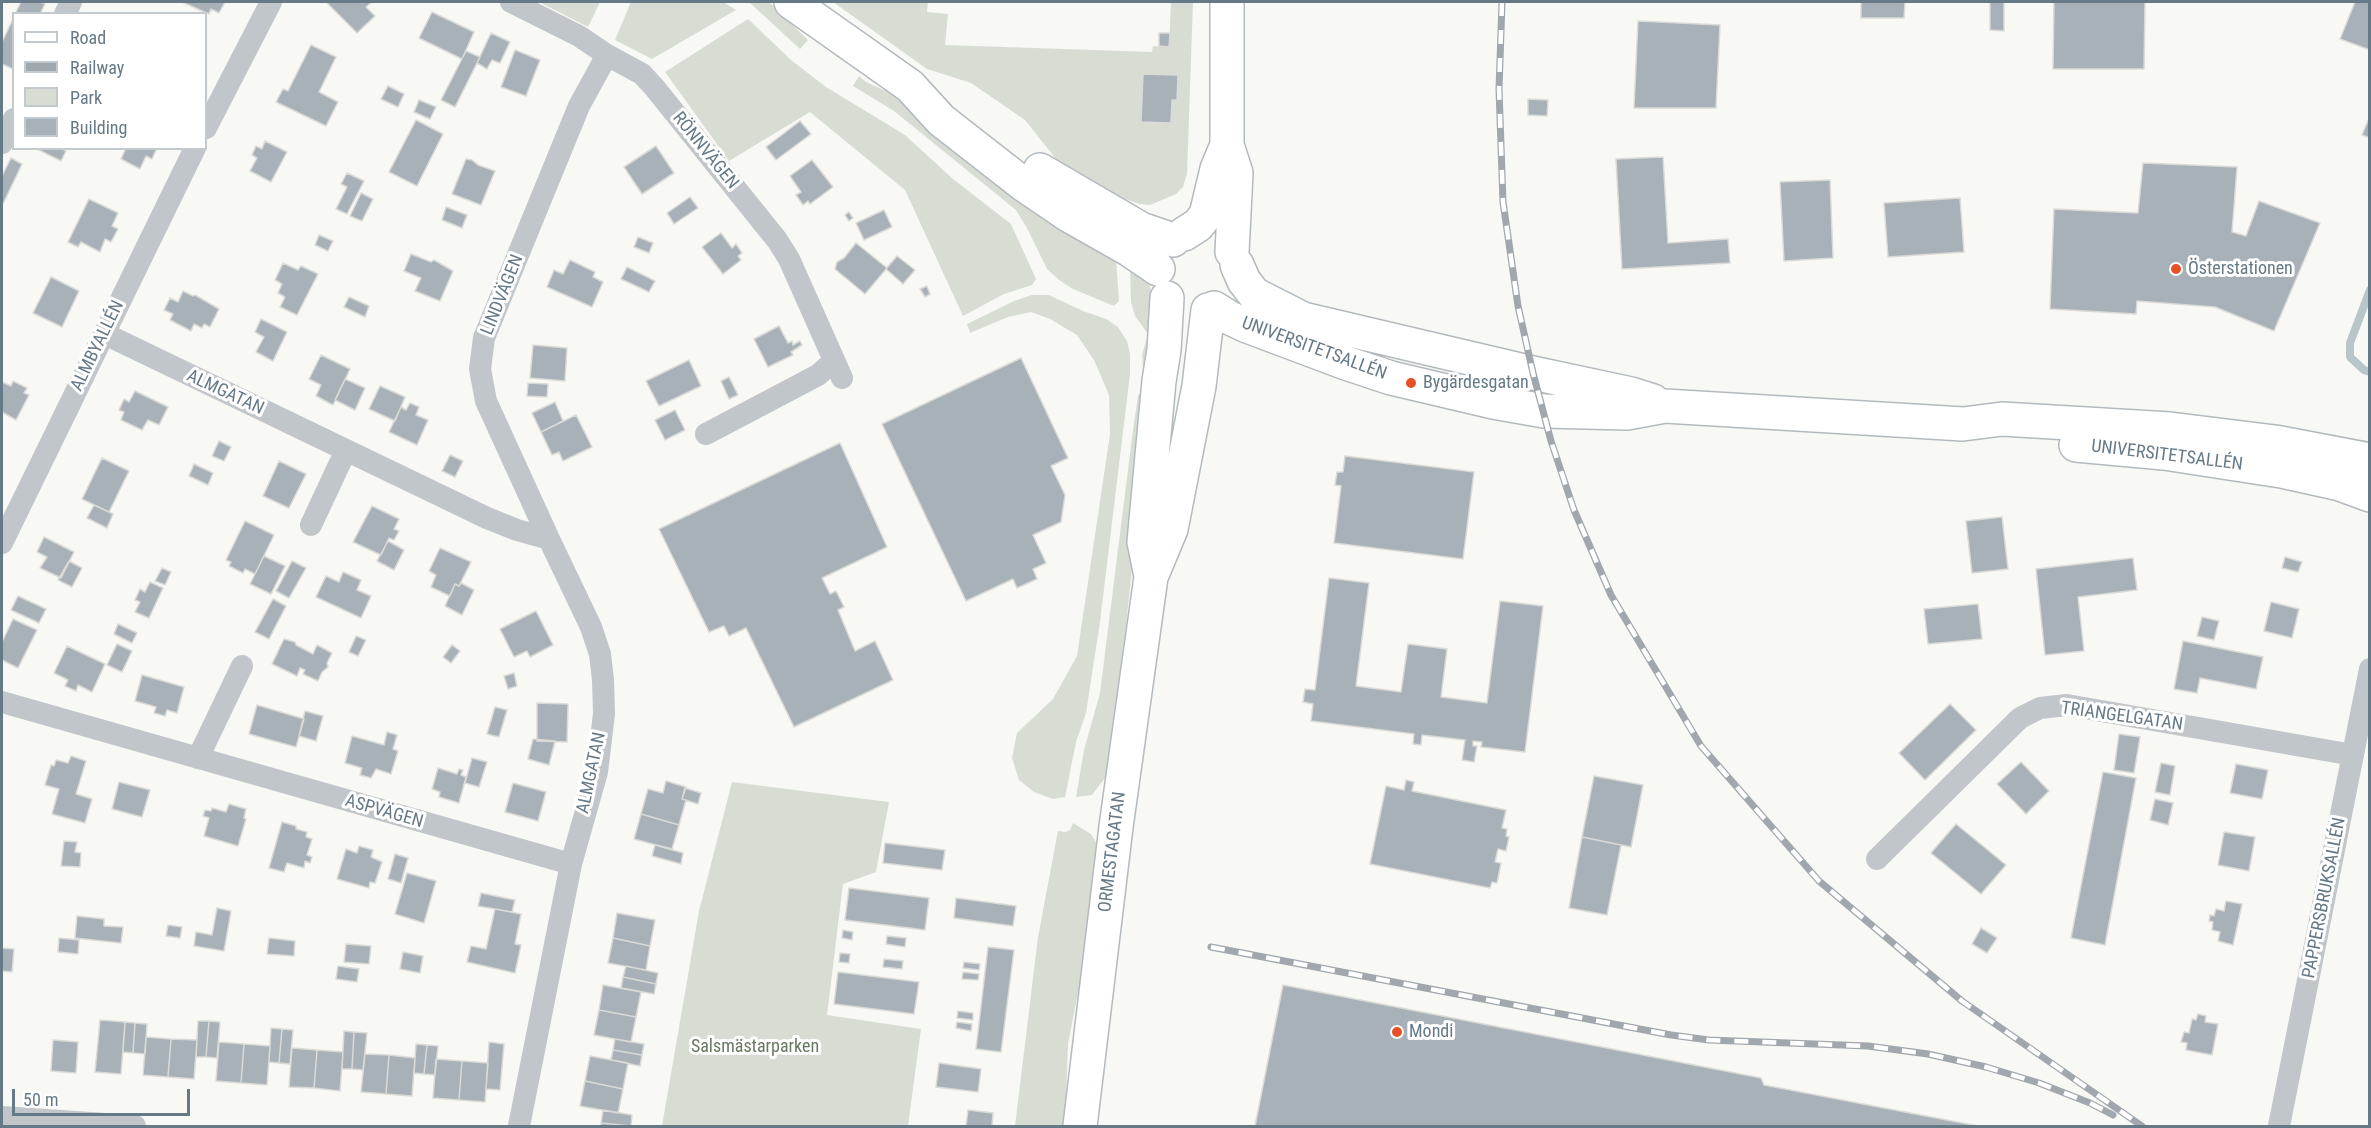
<!DOCTYPE html>
<meta charset="utf-8">
<style>
body{margin:0}
#map{position:relative;width:2371px;height:1128px;overflow:hidden;background:#f8f8f5;font-family:"Roboto Condensed",sans-serif}
canvas{display:block}
.frame{position:absolute;inset:0;border:3px solid #667987;pointer-events:none}
.legend{position:absolute;left:12px;top:12px;width:195px;height:138px;box-sizing:border-box;background:#fff;border:2px solid #c2c9cf;margin:0;padding:8px 10px;list-style:none;font-size:18px;color:#667987}
.legend li{display:flex;align-items:center;gap:12px;height:30px}
.legend b{width:30px;border:2px solid #c2c9cf}
.scale{position:absolute;left:12px;top:1089px;width:178px;height:27px;box-sizing:border-box;border:3px solid #667987;border-top:0;padding-left:8px;font-size:18px;line-height:21px;white-space:nowrap;color:#667987;-webkit-text-stroke:4px #fff;paint-order:stroke}
</style>
<div id="map">
<canvas width="2371" height="1128"></canvas>
<div class="frame"></div>
<ul class="legend">
<li><b style="height:8px;background:#fff"></b>Road</li>
<li><b style="height:8px;background:#a0a8ae"></b>Railway</li>
<li><b style="height:16px;background:#d8ddd4"></b>Park</li>
<li><b style="height:16px;background:#a8b1b7"></b>Building</li>
</ul>
<div class="scale">50 m</div>
</div>
<script>
const g = document.querySelector('canvas').getContext('2d');
g.lineJoin = 'round';
function paint(path, color) { g.fillStyle = color; g.fill(path, 'evenodd'); }
const shape = rows => new Path2D(rows.map(r => 'M' + r).join(''));
function stroke(path, color, width, dash) { g.strokeStyle = color; g.lineWidth = width; g.lineCap = dash ? 'butt' : 'round'; g.setLineDash(dash || []); g.stroke(path); }
function drawText(font, color, halo, rows, align = 'center') {
  g.font = font + ' "Roboto Condensed",sans-serif'; g.lineWidth = 6; g.setLineDash([]); g.textBaseline = 'middle'; g.strokeStyle = halo; g.fillStyle = color; for (const [text, x, y, turn = 0] of rows) {
    g.save(); g.translate(x, y); g.rotate((+turn || 0) * Math.PI / 180); g.textAlign = isNaN(turn) ? turn : align; if (halo) g.strokeText(text, 0, 0); g.fillText(text, 0, 0); g.restore();
  }
}
const green = shape([
 [539,2,600,2,588,27],
 [631,2,723,2,736,10,652,59,615,40],
 [749,2,769,2,808,40,800,49],
 [833,2,928,2,927,12,948,14,945,45,1152,52,1153,46,1169,47,1171,2,1193,2,1187,174,1183,187,1176,194,1150,205,1140,204,1104,192,1060,164,1025,120,971,83,927,69],
 [1143,74,1178,75,1177,100,1172,100,1171,123,1141,121],
 [748,19,791,60,826,87,905,135,953,179,1011,224,1036,279,1032,285,1004,294,963,316,905,190,810,112,729,161,665,72],
 [859,76,866,82,901,98,1116,259,1119,301,1114,306,1073,289,1059,280,1047,269,1027,228,1016,210,894,111,853,86],
 [1130,265,1143,266,1153,296,1147,375,1143,367,1142,355,1148,334,1135,316,1131,302],
 [1032,295,1049,295,1083,311,1106,319,1118,327,1127,341,1130,354,1130,374,1100,622,1086,713,1076,742,1065,797,1053,799,1034,792,1019,780,1012,758,1017,733,1053,699,1077,656,1110,434,1109,395,1094,360,1077,335,1050,319,1031,312,1008,317,970,333,967,324,1014,301],
 [1142,390,1139,486,1131,579,1111,763,1108,774,1092,795,1076,797,1084,750,1100,693,1133,430,1138,396],
 [732,782,889,802,876,872,843,884,827,1015,921,1029,908,1126,662,1126,699,911],
 [1073,823,1091,834,1097,844,1098,860,1084,961,1068,1044,1065,1126,1015,1126,1038,937,1058,831,1066,832,1070,830]
]);
const stream = shape([
 [2370,290,2350,343,2350,357,2364,370,2370,372]
]);
const building = shape([
 [21,2,40,2,45,4,40,14,15,14,21,2],
 [182,2,225,2,219,13,211,9,209,14,182,2],
 [326,2,372,2,366,7,375,16,357,33,326,2],
 [1861,2,1905,2,1904,18,1861,18,1861,2],
 [1990,2,2004,2,2004,31,1990,30,1990,2],
 [2054,2,2145,2,2144,69,2053,69,2054,2],
 [2355,2,2370,2,2370,50,2340,39,2355,2],
 [432,12,474,32,462,59,419,38,432,12],
 [14,17,14,69,13,69,2,64,2,42,14,17],
 [1638,21,1720,25,1716,108,1634,108,1638,21],
 [491,33,510,42,500,63,492,60,487,69,477,63,491,33],
 [1159,33,1170,33,1169,47,1159,46,1159,33],
 [311,45,336,57,319,92,338,102,326,126,276,102,283,89,288,91,311,45],
 [515,50,540,60,526,96,501,87,515,50],
 [466,51,480,57,455,107,441,100,466,51],
 [1143,74,1178,75,1177,100,1172,100,1171,123,1141,122,1143,74],
 [388,86,404,94,398,107,381,99,388,86],
 [1528,99,1548,100,1547,116,1528,115,1528,99],
 [419,100,436,107,430,119,414,112,419,100],
 [2370,116,2370,138,2362,135,2370,116],
 [416,120,443,134,417,186,389,172,416,120],
 [800,121,811,134,776,160,766,147,800,121],
 [265,141,287,152,271,182,250,171,257,158,252,155,256,146,262,149,265,141],
 [656,146,674,173,642,194,624,167,656,146],
 [35,148,61,148,66,151,61,161,35,148],
 [126,148,157,148,152,159,146,156,140,169,121,159,126,148],
 [1663,157,1668,243,1728,239,1730,263,1622,269,1616,159,1663,157],
 [11,158,22,164,2,206,2,176,11,158],
 [466,159,472,160,478,165,495,171,481,205,452,194,466,159],
 [812,160,833,187,810,204,808,201,803,205,796,195,801,192,790,176,812,160],
 [2143,163,2237,167,2232,232,2246,236,2259,201,2320,223,2274,331,2215,307,2137,301,2136,314,2050,309,2054,209,2138,213,2143,163],
 [347,173,364,181,347,214,336,209,347,187,341,184,347,173],
 [1830,180,1833,258,1784,261,1780,182,1830,180],
 [361,193,373,199,362,221,350,216,361,193],
 [690,197,698,208,674,224,667,213,690,197],
 [1960,198,1964,252,1888,257,1884,203,1960,198],
 [89,199,118,213,112,226,118,229,111,242,105,239,100,252,81,242,78,247,68,242,89,199],
 [446,207,467,215,462,228,442,220,446,207],
 [884,210,892,227,864,240,856,223,884,210],
 [849,212,853,218,849,221,845,215,849,212],
 [721,233,732,248,736,244,742,253,738,256,741,260,723,274,702,247,721,233],
 [319,235,333,241,328,251,315,245,319,235],
 [638,237,653,243,649,253,634,247,638,237],
 [856,243,887,268,865,294,835,269,837,262,844,258,856,243],
 [411,254,431,262,434,260,453,271,440,301,415,291,421,278,404,271,411,254],
 [897,256,915,270,903,284,886,269,897,256],
 [570,260,595,272,593,277,603,282,592,307,547,287,554,270,563,274,570,260],
 [283,263,298,270,301,266,318,274,297,315,280,307,285,297,278,293,282,284,275,280,283,263],
 [627,267,655,281,649,292,621,279,627,267],
 [51,277,79,291,62,327,33,313,51,277],
 [927,286,930,294,925,297,920,289,927,286],
 [183,291,193,296,195,295,219,309,210,327,204,324,202,328,194,324,191,331,170,320,173,314,164,310,170,298,178,302,183,291],
 [349,297,369,306,365,317,344,307,349,297],
 [261,319,287,332,273,361,256,352,264,337,255,332,261,319],
 [779,326,788,343,792,341,793,345,800,341,802,345,791,352,793,355,768,367,754,339,779,326],
 [533,345,567,348,565,381,530,378,533,345],
 [321,355,350,369,333,405,316,396,321,385,309,379,321,355],
 [1021,358,1068,458,1051,466,1065,495,1061,522,1033,535,1046,563,1033,569,1037,579,1017,588,1013,579,966,601,882,424,1021,358],
 [689,360,701,386,659,406,646,381,689,360],
 [729,377,738,395,729,399,721,381,729,377],
 [345,379,365,388,355,410,335,400,345,379],
 [13,381,27,388,24,393,29,395,16,420,2,412,2,382,11,386,13,381],
 [528,383,548,384,547,397,527,396,528,383],
 [380,386,405,397,395,421,369,409,380,386],
 [135,391,168,407,159,425,148,420,142,430,121,420,124,412,119,410,124,399,129,402,135,391],
 [555,402,563,421,541,432,532,413,555,402],
 [410,403,419,407,416,415,428,420,417,445,389,432,401,407,406,410,410,403],
 [675,410,685,430,665,440,655,420,675,410],
 [576,415,592,447,563,461,559,452,552,455,541,432,576,415],
 [219,441,231,447,224,461,212,456,219,441],
 [840,443,887,547,822,578,830,594,836,591,844,607,838,610,855,651,875,641,893,680,794,727,746,628,729,636,724,626,709,632,659,529,840,443],
 [450,455,463,461,455,477,442,471,450,455],
 [1345,456,1474,472,1463,559,1334,543,1341,486,1335,485,1337,472,1343,472,1345,456],
 [102,458,129,471,109,512,82,499,102,458],
 [279,461,306,474,289,508,263,496,279,461],
 [194,464,213,473,208,485,189,476,194,464],
 [94,505,113,514,107,528,87,518,94,505],
 [372,506,399,519,394,529,399,531,394,540,389,538,381,555,353,542,372,506],
 [2002,517,2008,569,1972,573,1966,521,2002,517],
 [245,521,274,535,255,574,245,569,243,573,229,566,231,562,226,560,245,521],
 [44,537,74,552,61,578,40,568,47,557,37,552,44,537],
 [388,541,404,550,394,570,377,561,388,541],
 [440,548,471,562,459,586,455,584,450,596,431,587,436,575,429,571,440,548],
 [264,556,285,566,271,594,250,584,264,556],
 [2285,557,2302,562,2298,572,2282,568,2285,557],
 [2133,558,2137,590,2078,597,2084,651,2045,655,2036,569,2133,558],
 [69,561,82,568,72,587,58,580,69,561],
 [292,561,306,568,289,598,276,591,292,561],
 [162,568,171,572,165,585,155,581,162,568],
 [343,572,361,580,357,590,371,596,361,618,316,597,326,576,339,582,343,572],
 [1329,578,1369,583,1356,686,1401,692,1408,644,1447,649,1441,697,1487,703,1500,601,1543,606,1525,752,1481,747,1482,742,1473,741,1473,746,1477,746,1474,762,1462,760,1465,740,1422,735,1421,745,1413,744,1414,734,1311,721,1313,704,1303,702,1305,689,1315,690,1329,578],
 [150,582,163,588,149,618,135,612,140,602,135,600,140,589,145,592,150,582],
 [461,583,474,590,462,615,445,606,455,584,459,586,461,583],
 [18,596,46,609,39,623,11,610,18,596],
 [273,599,286,606,269,639,255,632,273,599],
 [2271,602,2299,609,2292,638,2264,631,2271,602],
 [1978,604,1982,639,1928,644,1924,609,1978,604],
 [536,611,553,645,530,657,527,651,514,657,500,629,536,611],
 [2202,617,2219,621,2214,640,2197,636,2202,617],
 [13,619,37,630,18,668,2,660,2,642,13,619],
 [118,624,137,633,132,643,114,634,118,624],
 [356,636,366,640,358,656,349,652,356,636],
 [284,639,295,642,296,645,313,654,317,645,332,653,327,663,328,667,322,672,318,681,303,674,305,670,300,668,297,676,272,664,284,639],
 [2183,641,2263,657,2256,689,2200,678,2197,693,2174,689,2183,641],
 [117,644,132,651,122,672,107,665,117,644],
 [452,645,460,651,451,663,443,657,452,645],
 [67,646,105,664,92,692,78,685,76,691,65,686,68,680,54,673,67,646],
 [514,673,517,686,508,689,504,676,514,673],
 [142,675,184,687,177,713,167,710,165,716,154,713,156,707,135,701,142,675],
 [537,703,568,704,567,742,537,741,537,703],
 [1950,704,1976,730,1925,780,1899,753,1950,704],
 [257,705,304,719,296,747,249,734,257,705],
 [495,707,507,710,499,737,487,734,495,707],
 [305,711,323,716,316,741,299,736,305,711],
 [387,732,397,735,393,749,398,751,391,774,376,769,371,778,360,775,362,768,345,763,352,736,384,745,387,732],
 [2119,734,2140,737,2134,773,2114,770,2119,734],
 [533,739,555,741,549,765,528,759,533,739],
 [71,756,86,761,76,794,92,799,85,823,52,814,59,789,45,785,51,765,54,766,56,760,68,763,71,756],
 [472,758,487,762,479,787,465,783,472,758],
 [2021,762,2049,791,2026,814,1997,784,2021,762],
 [2161,763,2175,766,2170,795,2155,792,2161,763],
 [2236,764,2268,770,2262,799,2230,793,2236,764],
 [438,768,457,774,459,769,463,770,461,775,466,777,459,803,439,797,440,792,432,789,438,768],
 [2103,772,2136,778,2105,945,2071,938,2103,772],
 [1594,776,1643,785,1631,847,1582,837,1594,776],
 [1406,780,1414,782,1412,791,1506,810,1502,828,1507,829,1506,836,1509,837,1506,851,1498,849,1495,862,1501,863,1497,883,1492,882,1490,888,1370,864,1386,786,1404,790,1406,780],
 [666,781,686,787,682,799,686,800,679,825,641,814,648,789,663,793,666,781],
 [119,782,150,790,142,817,112,809,119,782],
 [513,783,546,792,538,821,505,812,513,783],
 [685,788,701,793,698,804,682,799,685,788],
 [2155,799,2173,803,2168,825,2150,820,2155,799],
 [229,804,246,809,244,818,246,819,238,846,204,836,209,818,203,816,205,810,211,811,212,808,226,812,229,804],
 [641,814,679,825,672,849,634,839,641,814],
 [282,822,296,826,296,829,307,832,306,837,312,839,307,855,312,857,310,863,305,861,304,868,287,863,284,872,269,868,282,822],
 [1956,824,2006,865,1981,894,1931,853,1956,824],
 [2224,832,2255,837,2249,871,2218,865,2224,832],
 [1582,837,1621,845,1607,915,1569,908,1582,837],
 [64,841,77,842,75,852,81,853,80,867,61,866,64,841],
 [885,843,945,850,942,870,883,863,885,843],
 [655,845,683,853,681,864,652,856,655,845],
 [359,846,373,850,371,857,382,862,375,883,370,882,369,888,337,879,346,849,357,853,359,846],
 [395,854,408,858,401,883,388,879,395,854],
 [407,873,436,881,424,923,395,914,407,873],
 [849,888,929,898,925,930,845,920,849,888],
 [481,893,515,900,512,912,478,906,481,893],
 [956,898,1016,906,1013,926,954,918,956,898],
 [2226,901,2242,904,2233,945,2218,941,2220,932,2212,930,2213,922,2209,921,2210,915,2214,916,2216,909,2224,911,2226,901],
 [217,908,231,911,224,951,194,946,196,932,212,935,217,908],
 [495,909,521,914,515,944,521,945,515,973,467,962,471,946,486,949,495,909],
 [617,913,655,920,650,946,613,938,617,913],
 [77,916,104,919,104,926,123,927,121,943,75,938,77,916],
 [168,925,182,927,180,938,166,936,168,925],
 [1981,928,1997,938,1987,953,1972,944,1981,928],
 [843,930,853,932,852,940,842,938,843,930],
 [887,936,906,938,905,947,886,944,887,936],
 [59,938,79,940,78,954,58,952,59,938],
 [269,938,295,941,294,956,267,954,269,938],
 [613,938,650,946,646,970,608,963,613,938],
 [346,944,371,946,369,964,344,962,346,944],
 [988,947,1014,950,1001,1052,976,1049,988,947],
 [2,948,14,949,12,972,2,971,2,948],
 [403,952,423,956,420,973,400,969,403,952],
 [840,953,850,954,849,963,839,962,840,953],
 [884,959,903,961,902,969,883,967,884,959],
 [964,962,980,964,979,970,963,968,964,962],
 [338,966,359,969,357,982,336,979,338,966],
 [626,966,658,973,656,984,623,977,626,966],
 [838,972,919,982,914,1014,834,1004,838,972],
 [963,972,979,974,978,980,962,979,963,972],
 [623,977,656,984,654,994,621,988,623,977],
 [603,985,641,992,636,1017,599,1010,603,985],
 [1283,985,1761,1078,1764,1085,1978,1126,1255,1126,1283,985],
 [599,1010,636,1017,631,1042,594,1035,599,1010],
 [958,1011,973,1013,973,1020,957,1018,958,1011],
 [2198,1014,2206,1016,2205,1022,2218,1024,2212,1055,2186,1050,2187,1043,2181,1042,2184,1032,2189,1033,2192,1019,2196,1020,2198,1014],
 [100,1020,125,1022,121,1074,95,1072,100,1020],
 [198,1021,209,1021,206,1057,196,1057,198,1021],
 [209,1021,220,1022,217,1058,206,1057,209,1021],
 [125,1022,135,1023,133,1053,123,1052,125,1022],
 [957,1022,972,1024,971,1031,956,1028,957,1022],
 [135,1023,147,1024,145,1054,133,1053,135,1023],
 [271,1028,282,1029,279,1063,269,1062,271,1028],
 [282,1029,293,1030,290,1064,279,1063,282,1029],
 [344,1031,354,1032,352,1069,342,1069,344,1031],
 [354,1032,367,1033,363,1070,352,1069,354,1032],
 [146,1037,171,1039,168,1077,143,1075,146,1037],
 [171,1039,197,1040,194,1079,168,1077,171,1039],
 [615,1039,644,1044,642,1055,613,1050,615,1039],
 [53,1040,78,1042,76,1073,51,1071,53,1040],
 [219,1042,244,1044,241,1083,216,1081,219,1042],
 [489,1042,504,1044,500,1090,486,1089,489,1042],
 [244,1044,270,1046,267,1085,241,1083,244,1044],
 [416,1044,427,1045,424,1074,414,1073,416,1044],
 [427,1045,438,1046,435,1075,424,1074,427,1045],
 [292,1048,317,1050,314,1088,289,1087,292,1048],
 [317,1050,343,1052,340,1091,314,1088,317,1050],
 [613,1050,642,1055,640,1066,611,1060,613,1050],
 [365,1054,389,1055,386,1094,361,1092,365,1054],
 [389,1055,415,1058,412,1096,386,1094,389,1055],
 [590,1056,628,1063,623,1089,585,1081,590,1056],
 [436,1059,462,1061,459,1100,433,1098,436,1059],
 [462,1061,488,1063,485,1102,459,1100,462,1061],
 [939,1063,981,1069,978,1092,936,1087,939,1063],
 [585,1081,623,1089,618,1113,580,1106,585,1081],
 [603,1110,632,1115,631,1126,601,1123,603,1110],
 [968,1110,993,1113,992,1126,966,1126,968,1110],
 [601,1123,631,1126,601,1126,601,1123]
]);
const street = shape([
 [511,2,579,36,607,55,642,74,654,87,777,240,789,259,842,378],
 [65,14,71,2],
 [206,128,271,2],
 [2,143,14,119],
 [105,334,487,518,517,530,549,539,591,627,600,654,603,680,604,714,597,772,571,864,519,1126],
 [706,434,818,375,834,361],
 [311,525,346,450],
 [549,539,486,401,480,369,484,338,579,106,607,55],
 [2,543,195,148],
 [2,702,571,864],
 [198,758,242,666],
 [1877,859,2020,718,2040,708,2067,705,2353,755],
 [2,1117,135,1126],
 [2279,1126,2370,669]
]);
const secondary = shape([
 [791,2,910,86,941,120,1023,184,1070,216,1130,250,1158,269],
 [1227,2,1227,145,1236,173,1232,252],
 [1040,170,1141,229,1173,240],
 [1184,234,1198,225,1206,215,1217,169,1227,145],
 [1237,265,1244,281,1254,294,1303,319,1533,373,1631,394,1653,401],
 [1214,308,1230,318,1247,326,1343,362,1391,378,1493,402,1544,411,1627,413,1665,406,1963,424,2002,419,2170,429,2275,442,2370,460],
 [2076,445,2164,453,2281,471,2340,484,2370,495],
 [1151,576,1144,542,1159,381,1164,350,1167,298],
 [1080,1126,1116,827,1151,577,1171,529,1199,386,1208,310]
]);
const rail = shape([
 [1502,2,1499,89,1503,202,1518,306,1533,373,1551,441,1574,510,1611,595,1701,746,1819,881,1962,1001,2142,1126],
 [1211,947,1671,1035,1709,1040,1868,1046,1928,1054,1986,1067,2039,1083,2090,1103,2113,1115]
]);
const markers = [
 [2176,269,6,"#e74f26"],
 [1411,383,6,"#e74f26"],
 [1397,1032,6,"#e74f26"]
];
const streetNames = [
 ["RÖNNVÄGEN",705,151,51],
 ["LINDVÄGEN",503,295,-68],
 ["ALMBYALLÉN",98,346,-64],
 ["UNIVERSITETSALLÉN",1314,349,20],
 ["ALMGATAN",225,393,25],
 ["UNIVERSITETSALLÉN",2167,456,7],
 ["TRIANGELGATAN",2122,717,8],
 ["ALMGATAN",592,773,-78],
 ["ASPVÄGEN",384,812,16],
 ["ORMESTAGATAN",1113,852,-83],
 ["PAPPERSBRUKSALLÉN",2325,898,-79]
];
const poiNames = [
 ["Österstationen",2188,269],
 ["Bygärdesgatan",1423,383],
 ["Mondi",1409,1032]
];
const parkNames = [
 ["Salsmästarparken",755,1047]
];
paint(green, '#d8ddd4');
stroke(stream, '#b8c5c9', 8);
paint(building, '#a8b1b7');
stroke(building, '#dadad7', 1.5);
stroke(secondary, '#b3babe', 36);
stroke(street, '#c1c6ca', 22);
stroke(secondary, '#fff', 33);
stroke(rail, '#a0a8ae', 7);
stroke(rail, '#fff', 4.5, [14]);
for (const [x, y, r, color] of markers) { const dot = new Path2D(); dot.arc(x, y, r, 0, 2 * Math.PI); g.fillStyle = color; g.fill(dot); stroke(dot, '#fff', 2); }
drawText('18px', '#667987', '#fff', streetNames);
drawText('18px', '#667987', '#fff', poiNames, 'left');
drawText('18px', '#667961', '#fff', parkNames);
</script>
